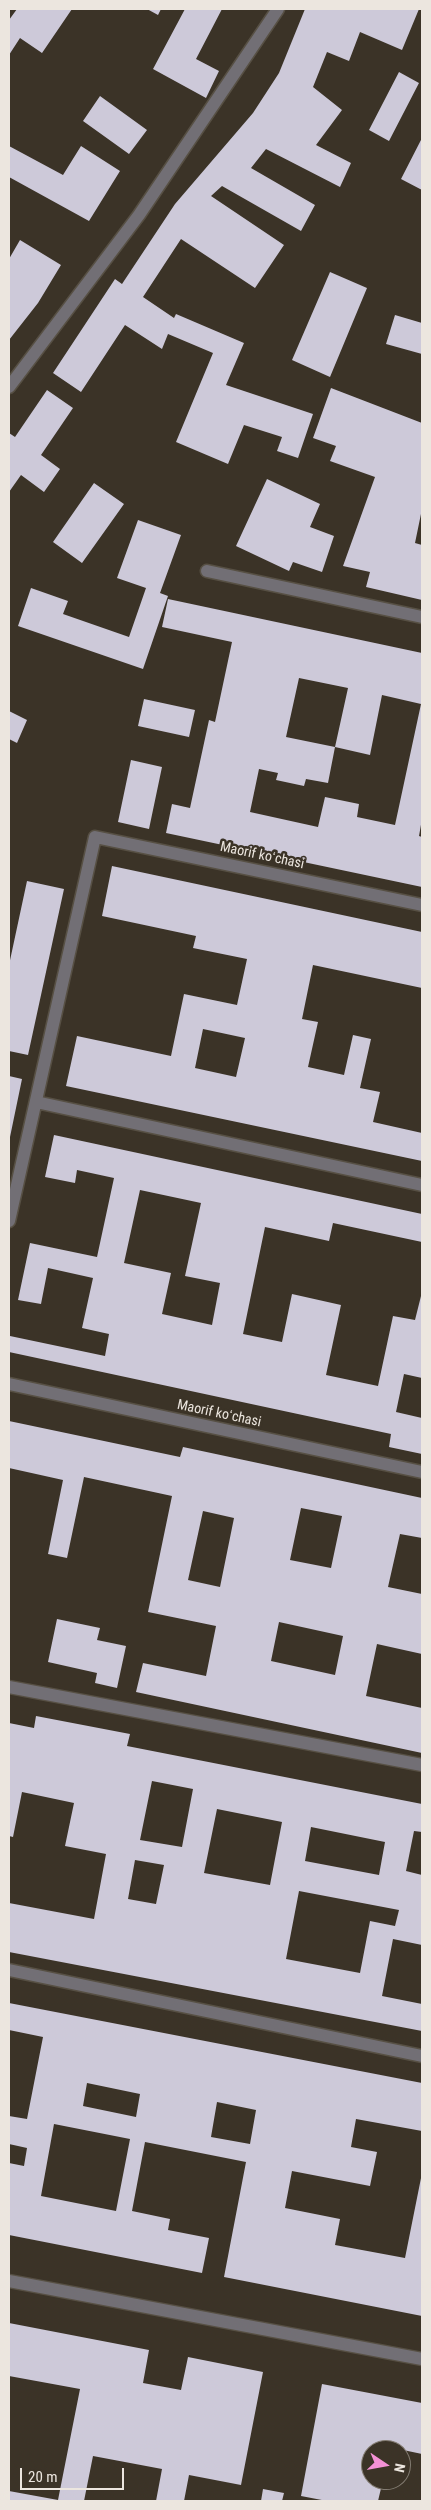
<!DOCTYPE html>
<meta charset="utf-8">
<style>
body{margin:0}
#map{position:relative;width:431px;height:2510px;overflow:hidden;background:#3b3327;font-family:"Roboto Condensed",sans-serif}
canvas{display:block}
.frame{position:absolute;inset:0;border:10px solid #ece6df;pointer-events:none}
.north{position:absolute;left:361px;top:2440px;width:50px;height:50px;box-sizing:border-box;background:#3b3327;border:1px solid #827b71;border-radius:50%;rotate:102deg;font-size:14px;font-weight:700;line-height:20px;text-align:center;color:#ece6df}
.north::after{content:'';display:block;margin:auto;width:18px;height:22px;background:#f391d5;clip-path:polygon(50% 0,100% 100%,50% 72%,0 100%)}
.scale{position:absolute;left:20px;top:2468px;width:104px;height:22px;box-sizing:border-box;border:2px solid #ece6df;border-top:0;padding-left:6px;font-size:15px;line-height:18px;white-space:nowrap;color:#ece6df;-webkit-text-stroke:4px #3b3327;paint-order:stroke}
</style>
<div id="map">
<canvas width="431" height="2510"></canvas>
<div class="frame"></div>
<div class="north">N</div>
<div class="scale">20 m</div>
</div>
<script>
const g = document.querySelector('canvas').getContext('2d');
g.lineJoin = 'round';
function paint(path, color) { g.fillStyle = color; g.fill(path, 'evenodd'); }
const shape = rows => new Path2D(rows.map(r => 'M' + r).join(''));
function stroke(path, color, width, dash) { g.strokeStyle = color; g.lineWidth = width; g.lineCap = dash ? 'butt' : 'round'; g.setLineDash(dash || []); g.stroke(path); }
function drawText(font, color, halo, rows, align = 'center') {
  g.font = font + ' "Roboto Condensed",sans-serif'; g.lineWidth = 5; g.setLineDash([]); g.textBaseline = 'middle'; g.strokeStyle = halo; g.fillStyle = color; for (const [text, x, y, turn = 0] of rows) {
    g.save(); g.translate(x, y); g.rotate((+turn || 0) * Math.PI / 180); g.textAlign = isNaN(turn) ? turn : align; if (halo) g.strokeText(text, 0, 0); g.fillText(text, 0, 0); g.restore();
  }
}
const building = shape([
 [17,9,72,9,42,53,20,38,9,55,9,20],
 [147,9,161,9,158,15],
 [185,9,222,9,196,59,219,71,206,98,153,69],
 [305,9,419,9,402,50,360,32,349,61,327,52,313,87,342,110,316,145,351,163,340,187,266,149,251,168,315,205,301,231,222,186,211,196,284,245,255,288,181,239,143,297,174,318,176,314,244,343,226,385,313,414,298,458,277,451,282,437,244,425,228,464,176,442,213,353,168,334,162,349,125,325,81,392,53,373,115,279,122,284,175,204,253,113,279,73],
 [399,72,419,83,389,141,369,130],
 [100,96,147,130,129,154,83,121],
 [422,138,422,190,401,179],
 [9,146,63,175,81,146,120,171,89,221,9,177],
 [20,240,61,265,38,303,9,340,9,259],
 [330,272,367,288,330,377,292,360],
 [395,315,422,323,422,354,386,344],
 [331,388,422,423,422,509,415,543,422,545,422,600,366,587,370,572,343,566,375,477,330,461,336,446,313,438],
 [47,390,73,408,41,455,60,469,44,492,21,475,9,492,9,433,15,437],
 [267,479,320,504,310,527,334,536,322,572,293,562,289,571,236,546],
 [94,483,124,504,82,563,53,542],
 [138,520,181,535,160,593,168,596,143,669,18,626,31,588,68,601,63,614,129,637,146,588,117,578],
 [168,599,422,653,422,819,419,836,422,837,422,887,166,833,172,804,190,808,209,720,215,722,232,642,162,627],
 [299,678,348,688,335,747,370,755,382,695,421,704,395,825,357,817,359,804,325,797,318,827,250,812,259,769,278,773,276,780,304,786,306,779,328,783,335,747,286,737],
 [144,699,195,710,189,737,138,726],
 [9,711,27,720,17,743,9,739],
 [131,760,162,767,149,829,118,822],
 [112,866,422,932,422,988,313,965,302,1019,318,1022,308,1067,344,1075,353,1035,371,1039,360,1088,380,1092,373,1122,422,1133,422,1161,66,1086,77,1036,171,1056,184,994,237,1005,247,959,193,948,196,936,102,916],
 [203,1029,245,1038,236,1077,195,1068],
 [27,881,64,889,28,1055,9,1051,9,965],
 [9,1076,22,1079,10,1137,9,1137],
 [54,1135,422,1214,422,1242,333,1223,329,1241,265,1227,243,1334,282,1342,292,1294,341,1305,326,1375,378,1386,393,1316,415,1320,422,1292,422,1378,404,1374,396,1412,422,1418,422,1454,389,1447,391,1434,9,1352,10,1336,105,1356,109,1334,82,1328,93,1278,48,1268,41,1304,18,1300,30,1243,97,1257,114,1178,77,1170,75,1183,45,1177],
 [140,1190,201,1203,185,1276,220,1283,212,1325,162,1314,171,1273,124,1263],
 [9,1421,180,1457,183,1447,422,1498,422,1538,400,1534,388,1587,422,1594,422,1654,377,1644,366,1696,422,1708,422,1753,136,1692,143,1663,206,1676,216,1626,148,1612,172,1496,84,1477,67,1558,48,1554,63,1480,9,1468],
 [301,1508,342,1516,331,1568,290,1560],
 [203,1511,234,1518,220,1587,188,1580],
 [279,1622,343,1636,335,1675,271,1661],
 [57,1619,100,1628,97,1640,126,1646,117,1688,95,1683,97,1673,48,1662],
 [36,1716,130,1734,127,1746,422,1804,422,1832,414,1831,406,1871,422,1875,422,1945,393,1939,382,1996,422,2004,422,2031,9,1952,9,1903,94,1919,106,1854,65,1846,74,1803,22,1792,13,1837,9,1836,9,1723,34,1728],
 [152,1781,193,1789,182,1847,140,1840],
 [217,1809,282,1822,270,1885,204,1873],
 [311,1827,385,1842,379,1875,305,1861],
 [135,1860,164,1865,156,1904,128,1899],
 [299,1891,399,1910,395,1926,370,1921,360,1973,286,1959],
 [9,2003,422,2083,422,2131,356,2119,351,2147,377,2152,370,2186,292,2171,285,2208,340,2219,335,2245,405,2258,422,2173,422,2316,224,2277,246,2162,145,2142,132,2211,170,2219,168,2230,209,2238,202,2273,9,2235,9,2163,24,2166,27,2148,9,2144,9,2116,27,2119,43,2037,9,2030],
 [87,2083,140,2094,136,2117,83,2106],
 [217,2102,256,2110,250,2144,211,2137],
 [54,2124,130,2139,116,2211,41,2196],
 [9,2323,149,2350,143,2383,181,2390,188,2357,263,2372,241,2485,189,2475,184,2501,156,2501,162,2469,93,2456,84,2501,9,2501,9,2491,58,2500,80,2389,9,2376],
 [322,2384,422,2403,422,2454,389,2447,388,2450,371,2450,371,2480,383,2480,378,2501,327,2501,301,2496],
 [263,2489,284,2493,282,2501,261,2501]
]);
const minor = shape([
 [9,387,139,215,278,9],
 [207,571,422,617],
 [36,1102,422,1185],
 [9,1221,95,837,422,905],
 [9,1384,422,1472],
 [9,1687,422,1765],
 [9,1970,422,2056],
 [9,2281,422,2359]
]);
const streetNames = [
 ["Maorif koʻchasi",262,856,12],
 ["Maorif koʻchasi",219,1414,12]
];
paint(building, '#cdc9d9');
stroke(minor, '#575044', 15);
stroke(minor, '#726f75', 12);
drawText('14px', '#ece6df', '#3b3327', streetNames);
</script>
